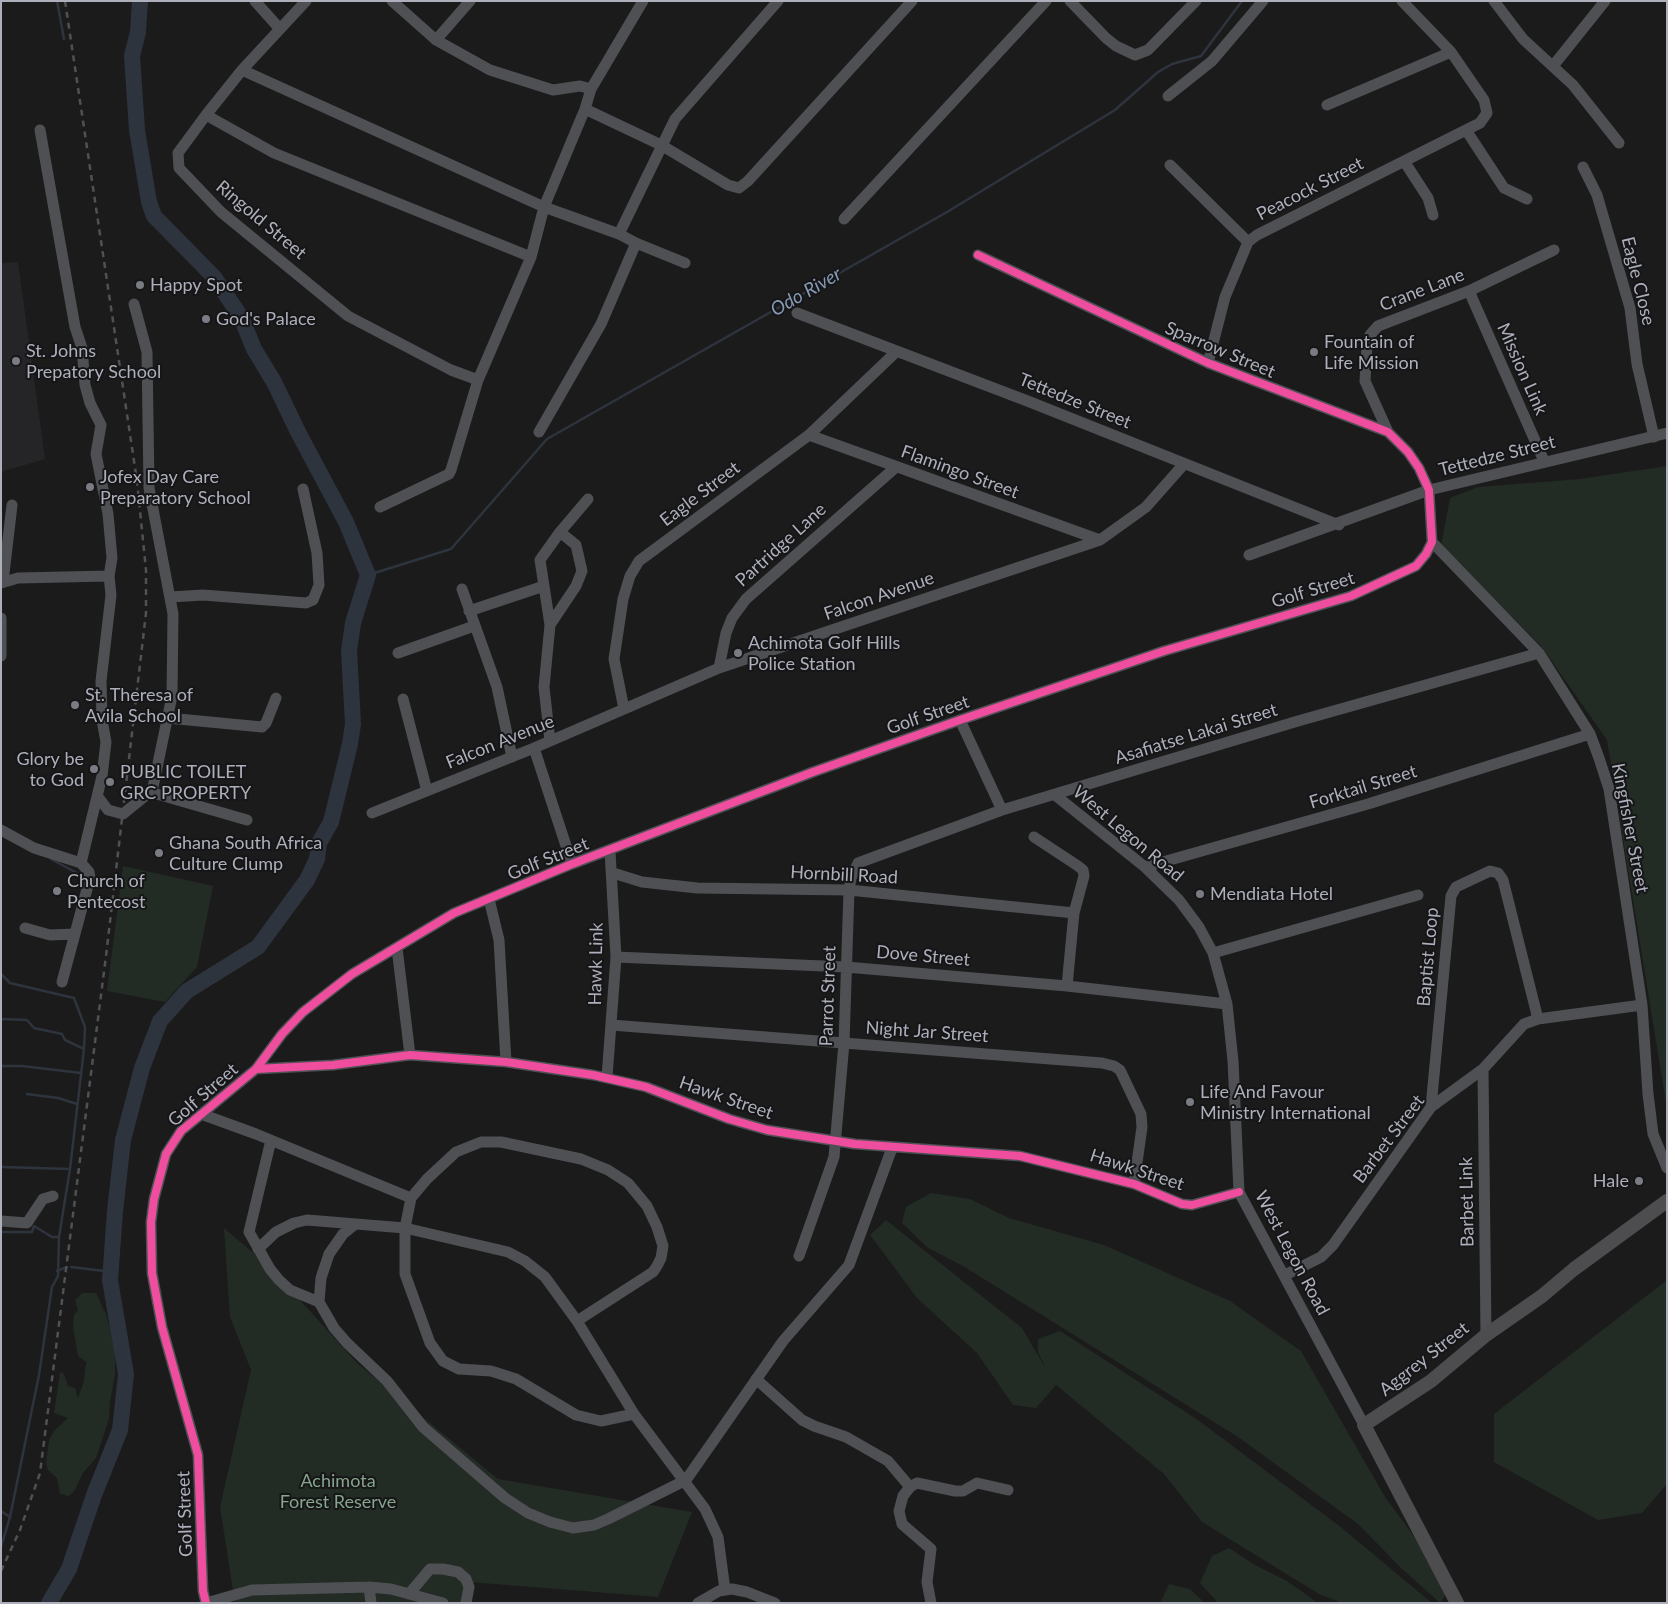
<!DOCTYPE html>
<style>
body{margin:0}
#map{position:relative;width:1668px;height:1604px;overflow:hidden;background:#1b1b1b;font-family:Lato,sans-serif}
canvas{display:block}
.frame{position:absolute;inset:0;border:2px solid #adb0bb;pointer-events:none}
</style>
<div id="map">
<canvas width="1668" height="1604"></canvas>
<div class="frame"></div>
</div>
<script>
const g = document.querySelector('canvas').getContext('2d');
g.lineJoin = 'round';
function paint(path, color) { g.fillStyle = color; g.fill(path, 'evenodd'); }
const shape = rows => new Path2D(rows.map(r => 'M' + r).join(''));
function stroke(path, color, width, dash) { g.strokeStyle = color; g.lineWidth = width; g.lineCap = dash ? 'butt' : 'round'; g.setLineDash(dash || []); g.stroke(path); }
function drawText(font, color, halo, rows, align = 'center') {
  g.font = font + ' Lato,sans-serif'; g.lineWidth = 4; g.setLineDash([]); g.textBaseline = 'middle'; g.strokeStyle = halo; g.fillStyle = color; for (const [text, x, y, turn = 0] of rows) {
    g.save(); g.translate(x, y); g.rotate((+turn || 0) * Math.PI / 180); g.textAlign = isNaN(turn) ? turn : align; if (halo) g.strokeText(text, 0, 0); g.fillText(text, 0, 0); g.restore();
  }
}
const built = shape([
 [18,262,45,459,1,472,1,263]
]);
const green = shape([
 [1667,466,1667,1109,1607,740,1541,646,1441,545,1450,498,1478,487,1580,479],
 [123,866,213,886,197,967,165,1002,107,991],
 [931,1193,970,1199,1009,1218,1104,1245,1230,1301,1301,1351,1385,1497,1420,1544,1448,1591,1440,1603,1401,1568,1358,1524,1238,1437,963,1266,928,1248,902,1223,906,1207],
 [886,1220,1022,1328,1046,1369,1038,1352,1038,1339,1060,1331,1198,1420,1342,1528,1432,1603,1342,1603,1319,1594,1202,1522,1164,1474,1056,1385,1036,1408,1013,1405,977,1353,917,1298,870,1235],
 [224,1228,270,1267,357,1363,498,1479,692,1512,658,1597,469,1582,461,1603,235,1603,220,1507,251,1370,230,1317],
 [1667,1280,1667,1484,1642,1513,1598,1520,1494,1462,1494,1414],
 [82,1293,96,1293,106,1314,115,1344,115,1375,110,1402,109,1419,96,1458,83,1473,75,1490,69,1496,60,1494,57,1478,48,1470,46,1463,49,1440,54,1431,68,1418,54,1413,60,1372,64,1374,68,1386,75,1388,78,1398,84,1381,86,1362,78,1356,73,1327,74,1315,78,1310,75,1300],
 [1229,1548,1255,1565,1287,1581,1318,1603,1218,1603,1200,1583,1212,1556],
 [1169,1584,1190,1589,1205,1603,1160,1603]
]);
const stream = shape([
 [57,1,64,39],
 [368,575,451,549,547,439,947,212,1115,110,1158,72,1172,64,1201,56,1242,1],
 [51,859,86,878],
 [1,974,10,983,74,998,85,1027,84,1049,70,1169,59,1237,58,1276,52,1287,39,1375,10,1517,1,1547],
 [1,1019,27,1020,34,1028,62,1034,65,1040,84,1049],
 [1,1066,22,1066,81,1073],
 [27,1094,58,1098,77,1104],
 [1,1167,70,1169],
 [1,1232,32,1232,34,1226,52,1237,59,1237],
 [71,1267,104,1271,110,1280],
 [57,1271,67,1267],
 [1,1511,10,1517]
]);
const river = shape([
 [49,1603,69,1569,94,1495,120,1430,126,1374,110,1280,115,1211,123,1140,142,1068,160,1021,187,991,258,947,307,880,317,859,319,843,331,822,350,744,353,724,349,651,353,623,368,575,346,522,298,432,274,382,254,349,241,317,214,277,154,216,149,202,137,130,132,56,138,32,140,1]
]);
const minor = shape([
 [255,1,279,28],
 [306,1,242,70,206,115,178,153,179,168,221,212,348,316,451,370,478,380],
 [392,1,436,40,490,70,553,90,580,86,591,89,585,109,661,145,728,185,739,188,748,181,912,1],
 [1070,1,1106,38,1116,46,1135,55,1148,50,1196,1],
 [1494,1,1523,39,1573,85,1619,143],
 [436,40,470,1],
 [1553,66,1605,1],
 [242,70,544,207,619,234,636,243,685,263],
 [591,89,643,1],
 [1168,96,1212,61,1263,1],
 [1327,105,1451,52],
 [206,115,274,153,531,257],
 [40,130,75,327,82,348,85,385,90,403,101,425,96,454,108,514,112,558,109,576,111,595,101,681,102,720,106,742,102,776,81,863],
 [1466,130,1504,188,1527,199],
 [1404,161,1428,198,1433,215],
 [1170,165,1248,242],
 [1583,167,1597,195,1630,308,1637,364,1654,437],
 [844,219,1046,1],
 [619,234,675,119,778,1],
 [1469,291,1544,461],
 [797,313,1030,402,1339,525],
 [1208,363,1225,297,1248,242,1257,235,1466,130,1480,123,1487,113,1484,100,1451,52,1402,1],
 [539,432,601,324,636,243],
 [1388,432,1365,381,1367,345,1370,335,1378,326,1469,291,1554,250],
 [809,435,1100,540],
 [380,507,449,474,451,470,478,380,531,257,544,207,585,109],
 [1432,542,1539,653,1590,734,1599,758,1609,789,1642,1005,1648,1094,1653,1134,1667,1168],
 [1249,555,1429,490,1667,433],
 [3,582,12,505],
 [1,583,18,578,109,576],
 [544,586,540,560,560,532],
 [462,589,497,687,512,757],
 [170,597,203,595,306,603,313,600,319,585,317,553,303,489],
 [469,611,544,586,550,625,544,687,550,741],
 [1,618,1,656],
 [550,625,576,586,582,571,576,545,560,532,588,499],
 [398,653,474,626],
 [719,668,726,633,732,618,746,599,896,467],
 [403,699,427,791],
 [624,709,614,659,623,599,630,576,639,561,809,435,896,352],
 [168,718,262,727,266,723,276,698],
 [960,720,1002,810],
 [534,748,572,864],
 [150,792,247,820],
 [1055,795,1145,867,1179,900,1199,927,1213,953,1227,1004,1233,1061,1239,1192,1364,1425],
 [98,797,108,810,123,814,150,792,153,787,172,696,173,614,149,488,147,352,134,304],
 [372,813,534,748,719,668,1100,540,1146,507,1184,464],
 [1,830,34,848,81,863,89,872,90,878,62,982],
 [1034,837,1078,866,1083,870,1084,876,1074,913,1067,986],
 [1145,867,1368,804,1590,734],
 [613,873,642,882,697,888,849,890,1074,913],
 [489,899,499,940,506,1062],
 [25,928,50,935,75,934],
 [397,948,410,1055],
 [1213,953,1418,895],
 [616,957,846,967,1067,986,1227,1004],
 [611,1025,1102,1063,1114,1066,1120,1070,1141,1114,1142,1127,1134,1184],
 [256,1069,333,1065,410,1055,506,1062,593,1075,646,1087,729,1119,767,1130,855,1144,1020,1156,1134,1184,1182,1204,1192,1205,1239,1192],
 [1483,1069,1486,1335],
 [607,1077,616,957,610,851],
 [1431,1107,1451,896,1456,887,1490,871,1498,873,1503,880,1538,1019],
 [201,1114,256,1134,411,1198],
 [271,1140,249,1232,270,1269,279,1280,290,1290,319,1302],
 [1,1221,27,1223,43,1199,53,1196],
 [353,1226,343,1234,329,1254,321,1278,319,1302,334,1328,347,1343,387,1381,423,1427,505,1498,528,1513,550,1522,573,1528,594,1525,608,1519,686,1480,783,1341,849,1265,892,1148],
 [258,1249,276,1232,294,1223,307,1220,405,1228,508,1252,525,1261,545,1277,577,1321,634,1414,705,1509,718,1537,725,1590],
 [799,1256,834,1157,844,1043,849,890,851,878,858,863,1002,810,1298,721,1539,653],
 [1285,1275,1321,1257,1333,1245,1431,1107,1483,1069,1524,1024,1538,1019,1642,1005],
 [577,1321,653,1272,657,1266,661,1258,663,1246,657,1227,647,1206,628,1183,608,1170,581,1159,501,1142,481,1142,456,1152,427,1179,411,1198,405,1228,405,1274,430,1343,443,1361,459,1369,491,1371,516,1379,576,1415,601,1421,634,1414],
 [756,1379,802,1420,814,1426,846,1437,888,1461,910,1487],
 [369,1587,371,1603],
 [409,1594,430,1569,443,1569,458,1572,466,1579,469,1587,466,1603],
 [206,1603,203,1591,198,1455,162,1327,152,1273,151,1222,154,1199,166,1154,181,1131,256,1069,282,1034,303,1012,352,974,454,913,572,864,813,772,960,720,1164,651,1351,596,1416,566,1426,554,1432,542,1429,490,1419,468,1408,452,1388,432,1208,363,978,255],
 [206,1603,252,1590,369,1587,391,1589,443,1603],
 [698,1603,719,1591,732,1589,747,1592,775,1603],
 [931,1603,927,1582,931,1549,902,1524,899,1511,903,1496,910,1487,917,1483,955,1491,963,1491,977,1483,1008,1490]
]);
const major = shape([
 [1457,1603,1364,1425,1431,1381,1486,1335,1542,1296,1574,1269,1667,1201]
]);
const rail = shape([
 [1,1571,20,1530,40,1473,106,956,146,613,146,570,137,481,65,1]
]);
const cycleway = shape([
 [256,1069,333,1065,410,1055,506,1062,593,1075,646,1087,729,1119,767,1130,855,1144,1020,1156,1134,1184,1182,1204,1192,1205,1239,1192],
 [206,1603,203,1591,198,1455,162,1327,152,1273,151,1222,154,1199,166,1154,181,1131,256,1069,282,1034,303,1012,352,974,454,913,572,864,813,772,960,720,1164,651,1351,596,1416,566,1426,554,1432,542,1429,490,1419,468,1408,452,1388,432,1208,363,978,255]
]);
const markers = [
 [140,285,5,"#7a7c83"],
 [206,319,5,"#7a7c83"],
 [1314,352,5,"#7a7c83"],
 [16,361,5,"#7a7c83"],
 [90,487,5,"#7a7c83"],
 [738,653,5,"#7a7c83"],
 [75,705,5,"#7a7c83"],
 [94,769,5,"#7a7c83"],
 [110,782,5,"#7a7c83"],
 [159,853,5,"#7a7c83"],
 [57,891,5,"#7a7c83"],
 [1200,894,5,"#7a7c83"],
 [1190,1102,5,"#7a7c83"],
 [1639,1181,5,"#7a7c83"]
];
const streetNames = [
 ["Peacock Street",1310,189,-27],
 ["Ringold Street",261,220,40],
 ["Eagle Close",1638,281,76],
 ["Crane Lane",1422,290,-21],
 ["Sparrow Street",1220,350,23],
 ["Mission Link",1522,369,66],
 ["Tettedze Street",1075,401,22],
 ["Tettedze Street",1497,456,-14],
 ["Flamingo Street",960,472,20],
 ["Eagle Street",700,494,-37],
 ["Partridge Lane",781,545,-42],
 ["Golf Street",1313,590,-17],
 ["Falcon Avenue",879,596,-19],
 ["Golf Street",928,715,-19],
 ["Asafiatse Lakai Street",1196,734,-17],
 ["Falcon Avenue",500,742,-22],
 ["Forktail Street",1363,787,-17],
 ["Kingfisher Street",1630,828,79],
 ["West Legon Road",1128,834,40],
 ["Golf Street",548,859,-22],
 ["Hornbill Road",844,875,3],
 ["Dove Street",923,956,5],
 ["Baptist Loop",1428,957,-85],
 ["Hawk Link",596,964,-89],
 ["Parrot Street",828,996,-88],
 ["Night Jar Street",927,1032,4],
 ["Golf Street",203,1095,-41],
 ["Hawk Street",726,1098,19],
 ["Barbet Street",1389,1139,-53],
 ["Hawk Street",1137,1170,18],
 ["Barbet Link",1467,1202,-91],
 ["West Legon Road",1292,1253,62],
 ["Aggrey Street",1424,1359,-38],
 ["Golf Street",185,1514,-92]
];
const poiNames = [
 ["Happy Spot",150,285],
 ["God's Palace",216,319],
 ["Fountain of",1324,342],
 ["Life Mission",1324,363],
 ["St. Johns",26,351],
 ["Prepatory School",26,372],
 ["Jofex Day Care",100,477],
 ["Preparatory School",100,498],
 ["Achimota Golf Hills",748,643],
 ["Police Station",748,664],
 ["St. Theresa of",85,695],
 ["Avila School",85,716],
 ["Glory be",84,759,"right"],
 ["to God",84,780,"right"],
 ["PUBLIC TOILET",120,772],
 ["GRC PROPERTY",120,793],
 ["Ghana South Africa",169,843],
 ["Culture Clump",169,864],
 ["Church of",67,881],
 ["Pentecost",67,902],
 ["Mendiata Hotel",1210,894],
 ["Life And Favour",1200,1092],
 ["Ministry International",1200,1113],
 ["Hale",1629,1181,"right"]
];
const parkNames = [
 ["Achimota",338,1481],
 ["Forest Reserve",338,1502]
];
const waterNames = [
 ["Odo River",806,292,-30]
];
paint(built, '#252527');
paint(green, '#232b25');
stroke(stream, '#2e343d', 2.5);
stroke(river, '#2e343d', 16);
stroke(minor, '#4f5054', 11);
stroke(major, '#4d4d50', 14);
stroke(rail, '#505154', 2.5, [6, 5]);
stroke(cycleway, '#ef4d9e', 8);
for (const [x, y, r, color] of markers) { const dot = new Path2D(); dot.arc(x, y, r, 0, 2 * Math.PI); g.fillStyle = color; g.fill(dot); stroke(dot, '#161517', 2); }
drawText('18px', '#adb0bb', '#161517', streetNames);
drawText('18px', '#adb0bb', '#161517', poiNames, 'left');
drawText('18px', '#85a58c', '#161517', parkNames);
drawText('italic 19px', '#8699b4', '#161517', waterNames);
</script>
